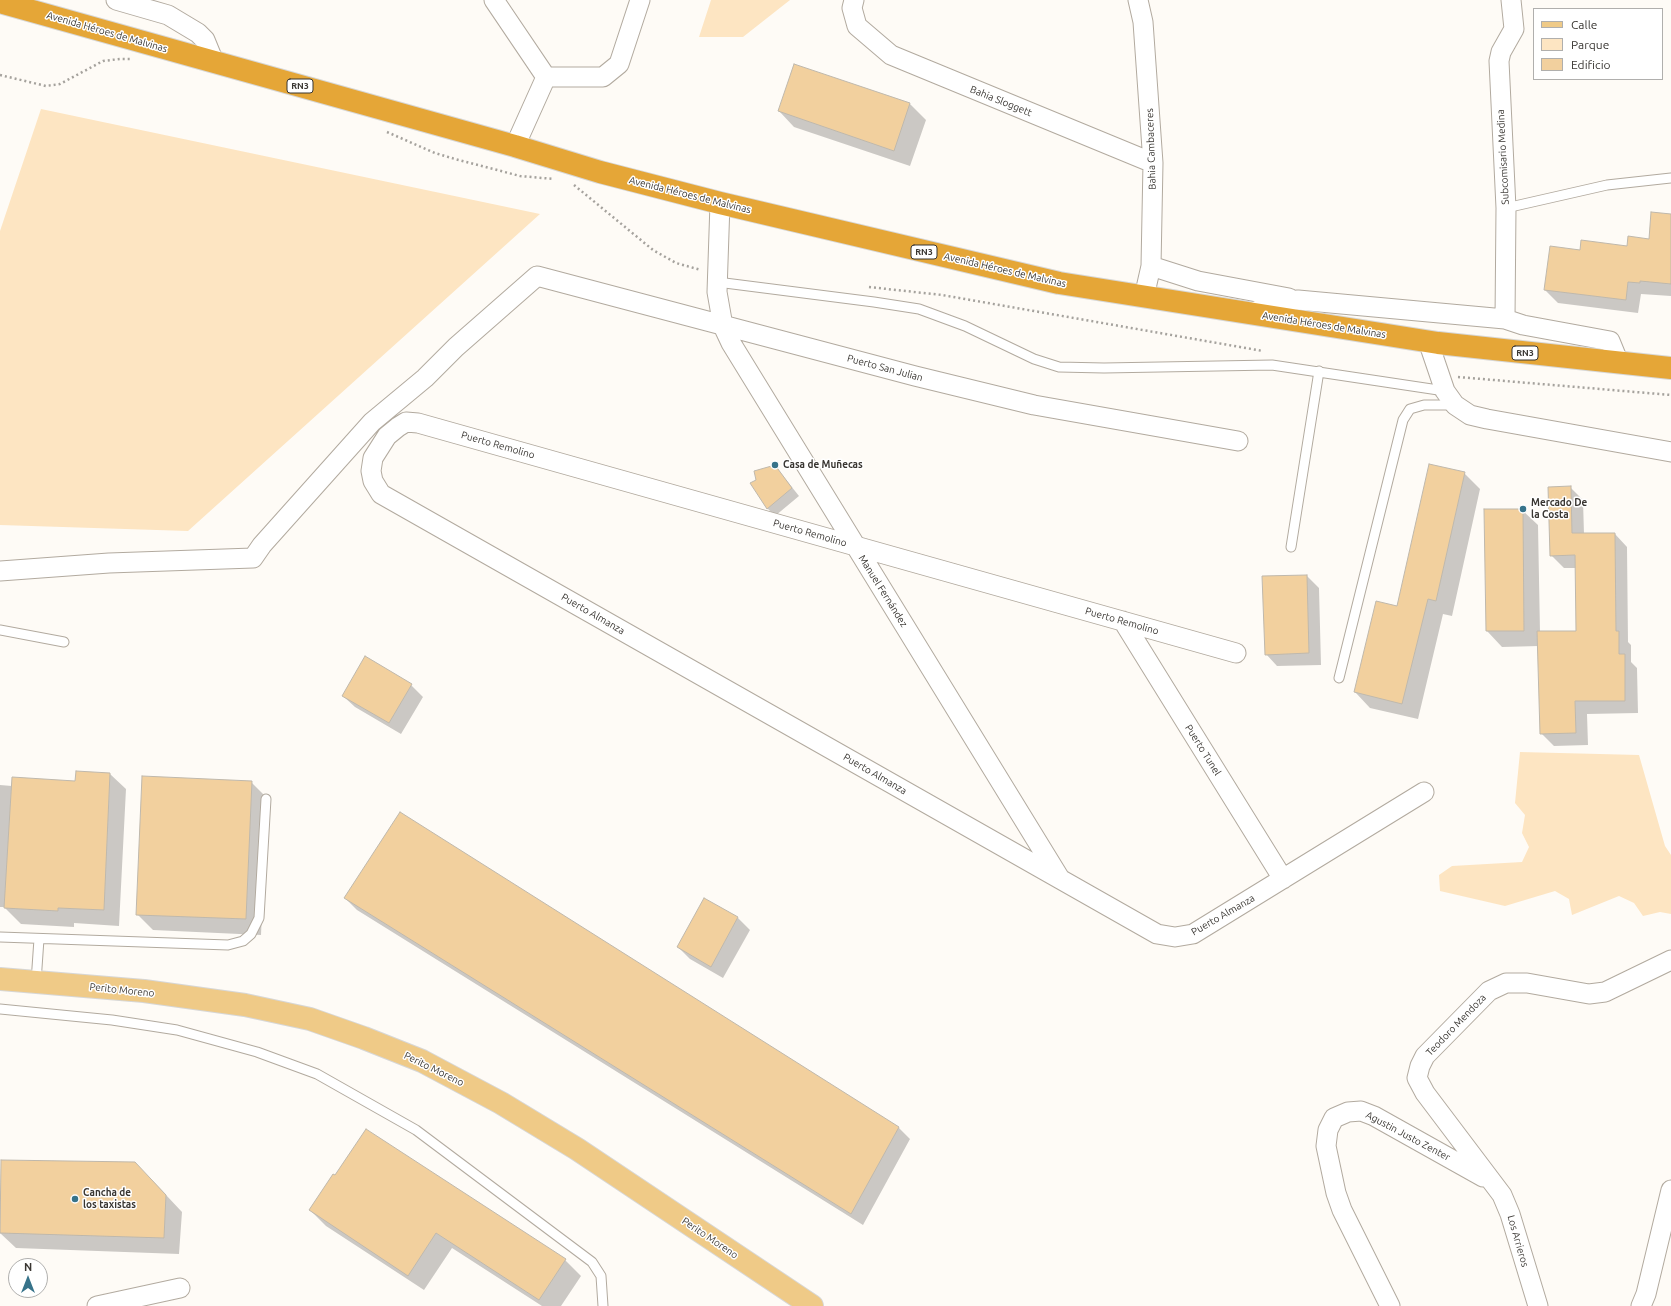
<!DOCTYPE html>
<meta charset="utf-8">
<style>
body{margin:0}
#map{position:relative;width:1671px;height:1306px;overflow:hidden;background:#fefbf6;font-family:Ubuntu,sans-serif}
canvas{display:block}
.legend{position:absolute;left:1533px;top:8px;width:130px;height:72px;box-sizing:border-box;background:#fff;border:1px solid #b0afad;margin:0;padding:5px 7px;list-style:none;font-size:12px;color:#393632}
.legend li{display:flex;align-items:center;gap:8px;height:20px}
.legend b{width:20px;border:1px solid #b0afad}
.north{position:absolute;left:8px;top:1258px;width:40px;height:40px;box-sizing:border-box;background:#fff;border:1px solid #b0afad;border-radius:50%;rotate:0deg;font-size:11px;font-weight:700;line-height:16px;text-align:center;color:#393632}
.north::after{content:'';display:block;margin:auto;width:14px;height:18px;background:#37738a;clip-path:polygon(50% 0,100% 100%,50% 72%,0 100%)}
</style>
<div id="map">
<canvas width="1671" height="1306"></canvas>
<ul class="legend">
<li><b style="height:5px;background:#efca87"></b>Calle</li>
<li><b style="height:11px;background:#fde5c2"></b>Parque</li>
<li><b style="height:11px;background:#f2d09e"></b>Edificio</li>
</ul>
<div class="north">N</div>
</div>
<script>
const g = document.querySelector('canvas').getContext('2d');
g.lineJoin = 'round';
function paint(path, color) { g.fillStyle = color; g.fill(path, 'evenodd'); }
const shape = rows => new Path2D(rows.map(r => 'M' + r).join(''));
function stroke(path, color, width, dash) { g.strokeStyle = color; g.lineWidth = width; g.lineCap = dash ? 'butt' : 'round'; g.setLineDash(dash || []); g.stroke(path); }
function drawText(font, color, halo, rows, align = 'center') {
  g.font = font + ' Ubuntu,sans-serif'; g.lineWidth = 3; g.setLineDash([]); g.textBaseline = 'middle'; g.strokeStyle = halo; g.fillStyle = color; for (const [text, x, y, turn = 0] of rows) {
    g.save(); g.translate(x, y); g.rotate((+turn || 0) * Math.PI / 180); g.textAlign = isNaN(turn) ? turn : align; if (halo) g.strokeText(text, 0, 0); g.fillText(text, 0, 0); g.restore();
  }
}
const green = shape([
 [711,0,790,0,743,37,699,37],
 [41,109,540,214,188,531,0,525,0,231],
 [1520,752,1639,755,1665,846,1671,855,1671,914,1660,912,1643,916,1634,903,1619,896,1572,915,1569,899,1555,891,1505,906,1440,891,1439,875,1452,866,1522,862,1529,847,1522,833,1525,815,1515,803]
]);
const shadow = shape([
 [794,65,910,104,926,120,910,166,794,127,779,111],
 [1671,215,1671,296,1641,294,1638,313,1558,303,1545,290,1581,251,1628,247,1650,240],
 [775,466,799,496,775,516,768,509,752,484],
 [1464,473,1480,489,1452,616,1443,614,1418,719,1370,708,1355,692],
 [1570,487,1583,500,1584,534,1615,534,1627,547,1628,642,1631,645,1631,662,1637,668,1638,713,1587,714,1588,745,1554,746,1541,733,1539,646,1502,647,1487,631,1522,510,1538,525,1540,632,1577,632,1576,568,1564,568,1551,555],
 [1307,576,1319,588,1321,665,1277,666,1266,654],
 [365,658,411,685,423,697,401,734,355,707,343,696],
 [110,774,126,789,119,926,74,923,74,927,21,924,4,907,0,907,0,785,12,786,76,783],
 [251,782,267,798,261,935,153,930,137,914],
 [345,898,899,1128,910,1139,863,1225,357,910],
 [705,900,738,918,750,930,723,978,690,959,678,947],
 [2,1161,151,1179,182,1212,179,1254,16,1248,0,1233],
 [334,1175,565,1260,581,1276,561,1306,542,1306,452,1248,424,1290,326,1226,310,1210]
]);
const building = shape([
 [794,64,910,103,894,151,778,111,794,64],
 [1651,212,1671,214,1671,284,1640,281,1640,283,1628,282,1626,300,1544,290,1550,246,1580,250,1581,240,1627,246,1628,236,1649,239,1651,212],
 [1429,464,1465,472,1436,601,1428,599,1402,704,1354,692,1376,601,1397,606,1429,464],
 [775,465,792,488,767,509,750,483,756,480,754,471,775,465],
 [1571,486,1572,533,1615,533,1616,631,1619,631,1619,654,1625,654,1625,701,1575,701,1576,733,1540,734,1537,631,1576,631,1575,555,1550,556,1548,487,1571,486],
 [1484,509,1523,509,1524,631,1486,631,1484,509],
 [1307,575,1309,653,1265,655,1262,576,1307,575],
 [365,656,412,684,389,723,342,696,365,656],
 [76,771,110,773,104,910,58,908,58,911,4,908,12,777,75,781,76,771],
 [142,776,252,781,246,919,136,915,142,776],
 [400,812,899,1127,851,1214,344,898,400,812],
 [704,898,738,917,711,967,677,947,704,898],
 [366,1129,566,1259,539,1300,436,1233,408,1276,309,1210,333,1174,335,1175,366,1129],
 [1,1160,135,1162,166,1195,164,1238,0,1233,1,1160]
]);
const path = shape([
 [0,75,46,86,60,84,103,61,120,59,130,59],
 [387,132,435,153,455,159,520,176,554,179],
 [574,185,653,250,676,263,701,270],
 [869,287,942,295,1263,351],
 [1458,377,1671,395]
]);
const lane = shape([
 [1506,208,1607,185,1671,178],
 [717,282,874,302,919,309,965,326,1034,359,1059,367,1104,368,1272,365,1445,391],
 [1291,547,1319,371],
 [0,630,64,642],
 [1339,678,1403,420,1410,409,1424,405,1455,405],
 [0,937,228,945,243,941,251,934,259,918,266,799],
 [36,982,39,939],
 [0,1009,112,1020,177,1030,257,1052,317,1074,416,1130,592,1262,601,1276,603,1306]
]);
const street = shape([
 [116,0,168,15,198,33,205,40,214,62],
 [494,0,546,77,515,146],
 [854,0,852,8,857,26,891,55,1153,163],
 [1138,0,1143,22,1153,163,1151,266,1144,297],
 [1511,0,1514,29,1501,52,1499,61,1506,208,1505,319,1523,325,1610,341,1619,363],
 [546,77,603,77,619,64,640,0],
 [720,203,717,292,723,326,731,343,1059,877],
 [1151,266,1198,281,1289,298],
 [1252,313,1274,303,1298,300,1505,319],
 [1428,341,1445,391,1455,405,1470,415,1487,419,1671,452],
 [0,571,109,563,253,558,262,545,372,422,425,378,456,347,537,276,915,376,1034,405,1238,441],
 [1123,621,1283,879],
 [1236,653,418,423,406,422,398,427,387,436,373,458,371,471,373,481,381,494,1157,934,1175,937,1193,934,1424,792],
 [97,1306,180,1288],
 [1390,1306,1342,1210,1336,1193,1326,1146,1328,1130,1334,1118,1348,1112,1361,1111,1374,1116,1483,1177],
 [1538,1306,1510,1214,1502,1195,1425,1093,1417,1078,1420,1066,1425,1056,1489,991,1506,983,1527,983,1589,994,1605,992,1671,960],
 [1641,1306,1646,1294,1671,1190]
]);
const primary = shape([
 [0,979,144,991,245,1005,310,1019,364,1038,422,1061,501,1103,577,1149,812,1306]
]);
const highway = shape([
 [0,2,515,146,600,172,720,203,1059,283,1438,343,1671,368]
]);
const markers = [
 [775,465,4,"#37738a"],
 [1523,509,4,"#37738a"],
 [75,1199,4,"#37738a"]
];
const shields = [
 [300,86,26],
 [924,252,26],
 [1525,353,26]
];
const shieldNames = [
 ["RN3",300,86],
 ["RN3",924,252],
 ["RN3",1525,353]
];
const streetNames = [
 ["Avenida Héroes de Malvinas",107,32,16],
 ["Bahia Sloggett",1001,101,22],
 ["Bahia Cambaceres",1151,149,-92],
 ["Subcomisario Medina",1503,157,-93],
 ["Avenida Héroes de Malvinas",690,195,14],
 ["Avenida Héroes de Malvinas",1005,270,13],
 ["Avenida Héroes de Malvinas",1324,325,9],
 ["Puerto San Julian",885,368,15],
 ["Puerto Remolino",498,445,16],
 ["Puerto Remolino",810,533,16],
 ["Manuel Fernández",883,591,58],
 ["Puerto Almanza",593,614,30],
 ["Puerto Remolino",1122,621,16],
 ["Puerto Tunel",1203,750,58],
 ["Puerto Almanza",875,774,30],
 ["Puerto Almanza",1223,915,-30],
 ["Perito Moreno",122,990,6],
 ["Teodoro Mendoza",1456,1025,-46],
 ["Perito Moreno",434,1069,26],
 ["Agustin Justo Zenter",1408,1136,28],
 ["Perito Moreno",710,1238,34],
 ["Los Arrieros",1518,1241,74]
];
const poiNames = [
 ["Casa de Muñecas",783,465],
 ["Mercado De",1531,503],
 ["la Costa",1531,515],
 ["Cancha de",83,1193],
 ["los taxistas",83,1205]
];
paint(green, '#fde5c2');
paint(shadow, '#0003');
paint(building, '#f2d09e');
stroke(building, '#bfb8ac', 1);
stroke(lane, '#b2aa9f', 11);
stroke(street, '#b2aa9f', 21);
stroke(primary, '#d7d7d6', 24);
stroke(highway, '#d7d7d6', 24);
stroke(path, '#a5a29d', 2.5, [2, 3]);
stroke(lane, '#fff', 9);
stroke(street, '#fff', 19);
stroke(primary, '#efca87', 22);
stroke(highway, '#e5a637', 22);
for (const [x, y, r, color] of markers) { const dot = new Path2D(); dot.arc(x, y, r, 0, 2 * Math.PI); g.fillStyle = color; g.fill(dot); stroke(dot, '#fff', 1.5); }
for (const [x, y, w] of shields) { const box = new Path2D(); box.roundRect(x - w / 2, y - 7, w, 14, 3); g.fillStyle = '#fff'; g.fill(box); stroke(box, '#393632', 1); }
drawText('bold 9px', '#393632', null, shieldNames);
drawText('10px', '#393632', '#fff', streetNames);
drawText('bold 10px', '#393632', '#fff', poiNames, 'left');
</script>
